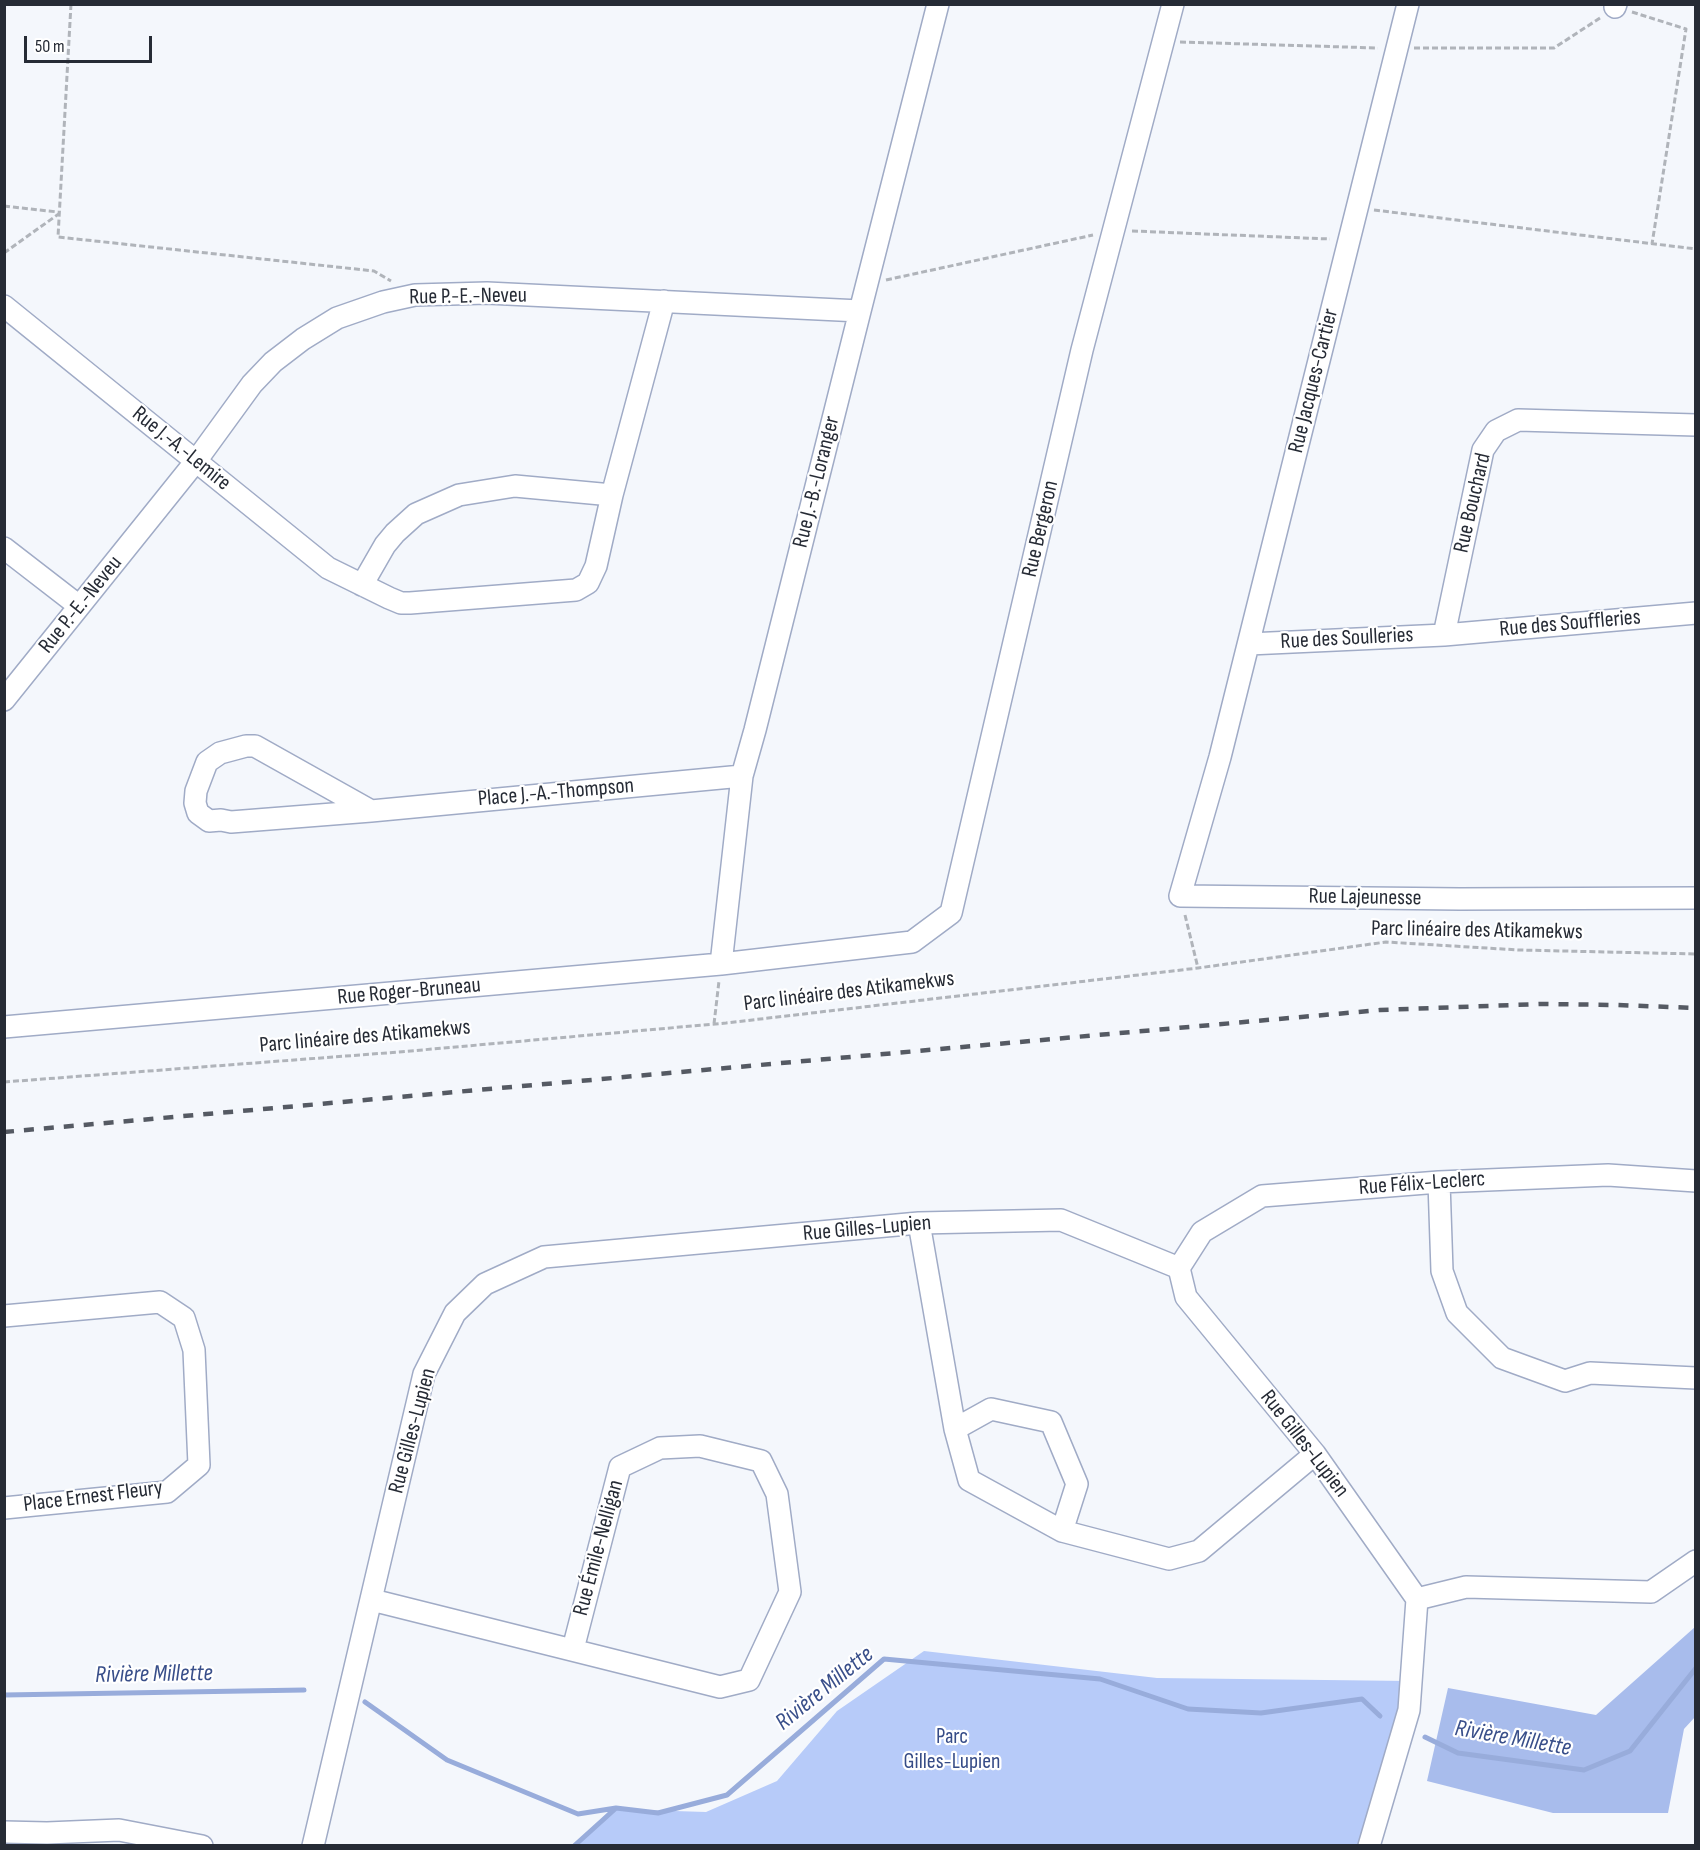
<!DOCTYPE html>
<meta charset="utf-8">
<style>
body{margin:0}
#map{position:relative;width:1700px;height:1850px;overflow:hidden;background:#f4f7fc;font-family:"Sofia Sans Condensed",sans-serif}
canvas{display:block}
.frame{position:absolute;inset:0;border:6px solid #262b35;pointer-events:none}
.scale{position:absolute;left:24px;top:36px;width:128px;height:27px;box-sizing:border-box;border:3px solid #262b35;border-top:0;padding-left:8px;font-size:18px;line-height:21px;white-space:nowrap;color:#262b35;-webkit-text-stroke:4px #fff;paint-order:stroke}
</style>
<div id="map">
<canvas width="1700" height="1850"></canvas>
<div class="frame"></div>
<div class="scale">50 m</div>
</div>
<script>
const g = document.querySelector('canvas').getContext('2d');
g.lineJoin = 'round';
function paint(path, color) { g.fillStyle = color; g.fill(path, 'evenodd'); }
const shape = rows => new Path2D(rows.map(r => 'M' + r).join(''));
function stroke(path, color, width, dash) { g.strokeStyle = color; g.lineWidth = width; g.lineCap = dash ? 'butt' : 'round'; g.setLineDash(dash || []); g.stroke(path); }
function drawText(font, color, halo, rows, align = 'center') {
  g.font = font + ' "Sofia Sans Condensed",sans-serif'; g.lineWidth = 4.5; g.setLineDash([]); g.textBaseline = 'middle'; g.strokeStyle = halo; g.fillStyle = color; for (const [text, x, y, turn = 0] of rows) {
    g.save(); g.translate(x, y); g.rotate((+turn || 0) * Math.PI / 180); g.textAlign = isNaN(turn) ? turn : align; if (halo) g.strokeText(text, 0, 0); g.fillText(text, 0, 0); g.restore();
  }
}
const green = shape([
 [924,1651,1157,1678,1409,1681,1367,1845,575,1846,611,1809,706,1812,777,1781,837,1711]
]);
const forest = shape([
 [1695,1627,1695,1717,1684,1729,1668,1813,1553,1813,1427,1781,1448,1688,1596,1715]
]);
const stream = shape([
 [4,1695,304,1690],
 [365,1702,447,1760,578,1814,616,1808,658,1813,727,1795,884,1659,1100,1679,1188,1709,1261,1713,1362,1699,1380,1716],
 [1425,1737,1458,1753,1584,1770,1630,1751,1696,1668],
 [574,1846,615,1809]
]);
const path = shape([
 [71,4,58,237,374,271,391,281],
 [1632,12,1686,29,1652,244],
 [1180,42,1378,48],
 [1414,48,1554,48,1600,18],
 [4,206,58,212],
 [1374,210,1696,249],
 [1132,231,1330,239],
 [4,253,60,213],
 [886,280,1093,235],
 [1185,915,1198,968],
 [714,1024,719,981],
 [4,1082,399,1052,726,1023,1198,968,1386,942,1519,950,1696,954]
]);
const minor = shape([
 [1408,4,1220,757,1180,896,1460,899,1696,898],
 [1615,7,1616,4],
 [4,306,328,568,389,598,401,603,410,603,576,590,588,583,596,566,612,495,664,301],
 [4,548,79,606],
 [362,585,385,545,395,533,416,514,459,495,515,486,612,495],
 [1444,635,1483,450,1496,431,1518,420,1696,425],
 [1249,644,1444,635,1696,613],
 [4,700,196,461,252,384,273,362,303,339,337,318,383,302,415,295,487,293,860,311],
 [371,811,255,746,246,746,220,753,207,762,196,791,195,803,198,813,209,821,221,820,231,822,371,811,742,776],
 [721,964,742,776,755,730,860,311,938,4],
 [4,1027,721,964,912,942,951,913,1082,350,1173,4],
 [1439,1182,1442,1271,1457,1313,1502,1358,1565,1381,1590,1373,1696,1378],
 [919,1223,955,1429,969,1480,1062,1531,1169,1559,1199,1551,1315,1454],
 [1179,1268,1186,1297,1315,1454,1417,1599,1409,1710,1369,1846],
 [1179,1268,1202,1232,1262,1196,1439,1182,1608,1175,1696,1181],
 [4,1316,160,1302,184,1318,194,1350,199,1465,167,1492,4,1508],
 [955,1429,991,1409,1051,1422,1077,1484,1062,1531],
 [1417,1599,1466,1587,1651,1592,1696,1561],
 [372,1600,720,1687,749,1680,790,1592,777,1494,761,1461,700,1446,660,1448,620,1467,573,1649],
 [4,1832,47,1833,119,1830,202,1846],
 [313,1846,424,1374,455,1313,485,1284,544,1257,919,1223,1061,1220,1179,1268]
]);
const rail = shape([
 [4,1132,1380,1010,1541,1004,1618,1005,1696,1008]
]);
const streetNames = [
 ["Rue P.-E.-Neveu",468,297,-1],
 ["Rue Jacques-Cartier",1314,381,-76],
 ["Rue J.-A.-Lemire",181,449,39],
 ["Rue J.-B.-Loranger",817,482,-76],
 ["Rue Bouchard",1473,503,-77],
 ["Rue Bergeron",1041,529,-77],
 ["Rue P.-E.-Neveu",81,605,-51],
 ["Rue des Souffleries",1570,624,-5],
 ["Rue des Soulleries",1347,639,-3],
 ["Place J.-A.-Thompson",556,793,-5],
 ["Rue Lajeunesse",1365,898,1],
 ["Parc linéaire des Atikamekws",1477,931,1],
 ["Rue Roger-Bruneau",409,992,-5],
 ["Parc linéaire des Atikamekws",849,992,-7],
 ["Parc linéaire des Atikamekws",365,1037,-5],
 ["Rue Félix-Leclerc",1422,1184,-4],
 ["Rue Gilles-Lupien",867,1229,-5],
 ["Rue Gilles-Lupien",413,1431,-75],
 ["Rue Gilles-Lupien",1304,1444,52],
 ["Place Ernest Fleury",93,1497,-7],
 ["Rue Émile-Nelligan",599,1548,-75]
];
const parkNames = [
 ["Parc",952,1737],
 ["Gilles-Lupien",952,1762]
];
const waterNames = [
 ["Rivière Millette",154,1675,-1],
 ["Rivière Millette",825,1689,-39],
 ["Rivière Millette",1513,1739,10]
];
paint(green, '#b7cbf9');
paint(forest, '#a8bcec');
stroke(stream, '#98acdb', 5);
stroke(minor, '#a0abc6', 24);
stroke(path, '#b0b4ba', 3, [6, 3]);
stroke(minor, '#fff', 21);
stroke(rail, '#555a63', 4.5, [10, 10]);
drawText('22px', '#262b35', '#fff', streetNames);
drawText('22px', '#364c87', '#fff', parkNames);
drawText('italic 24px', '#394f8a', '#fff', waterNames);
</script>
